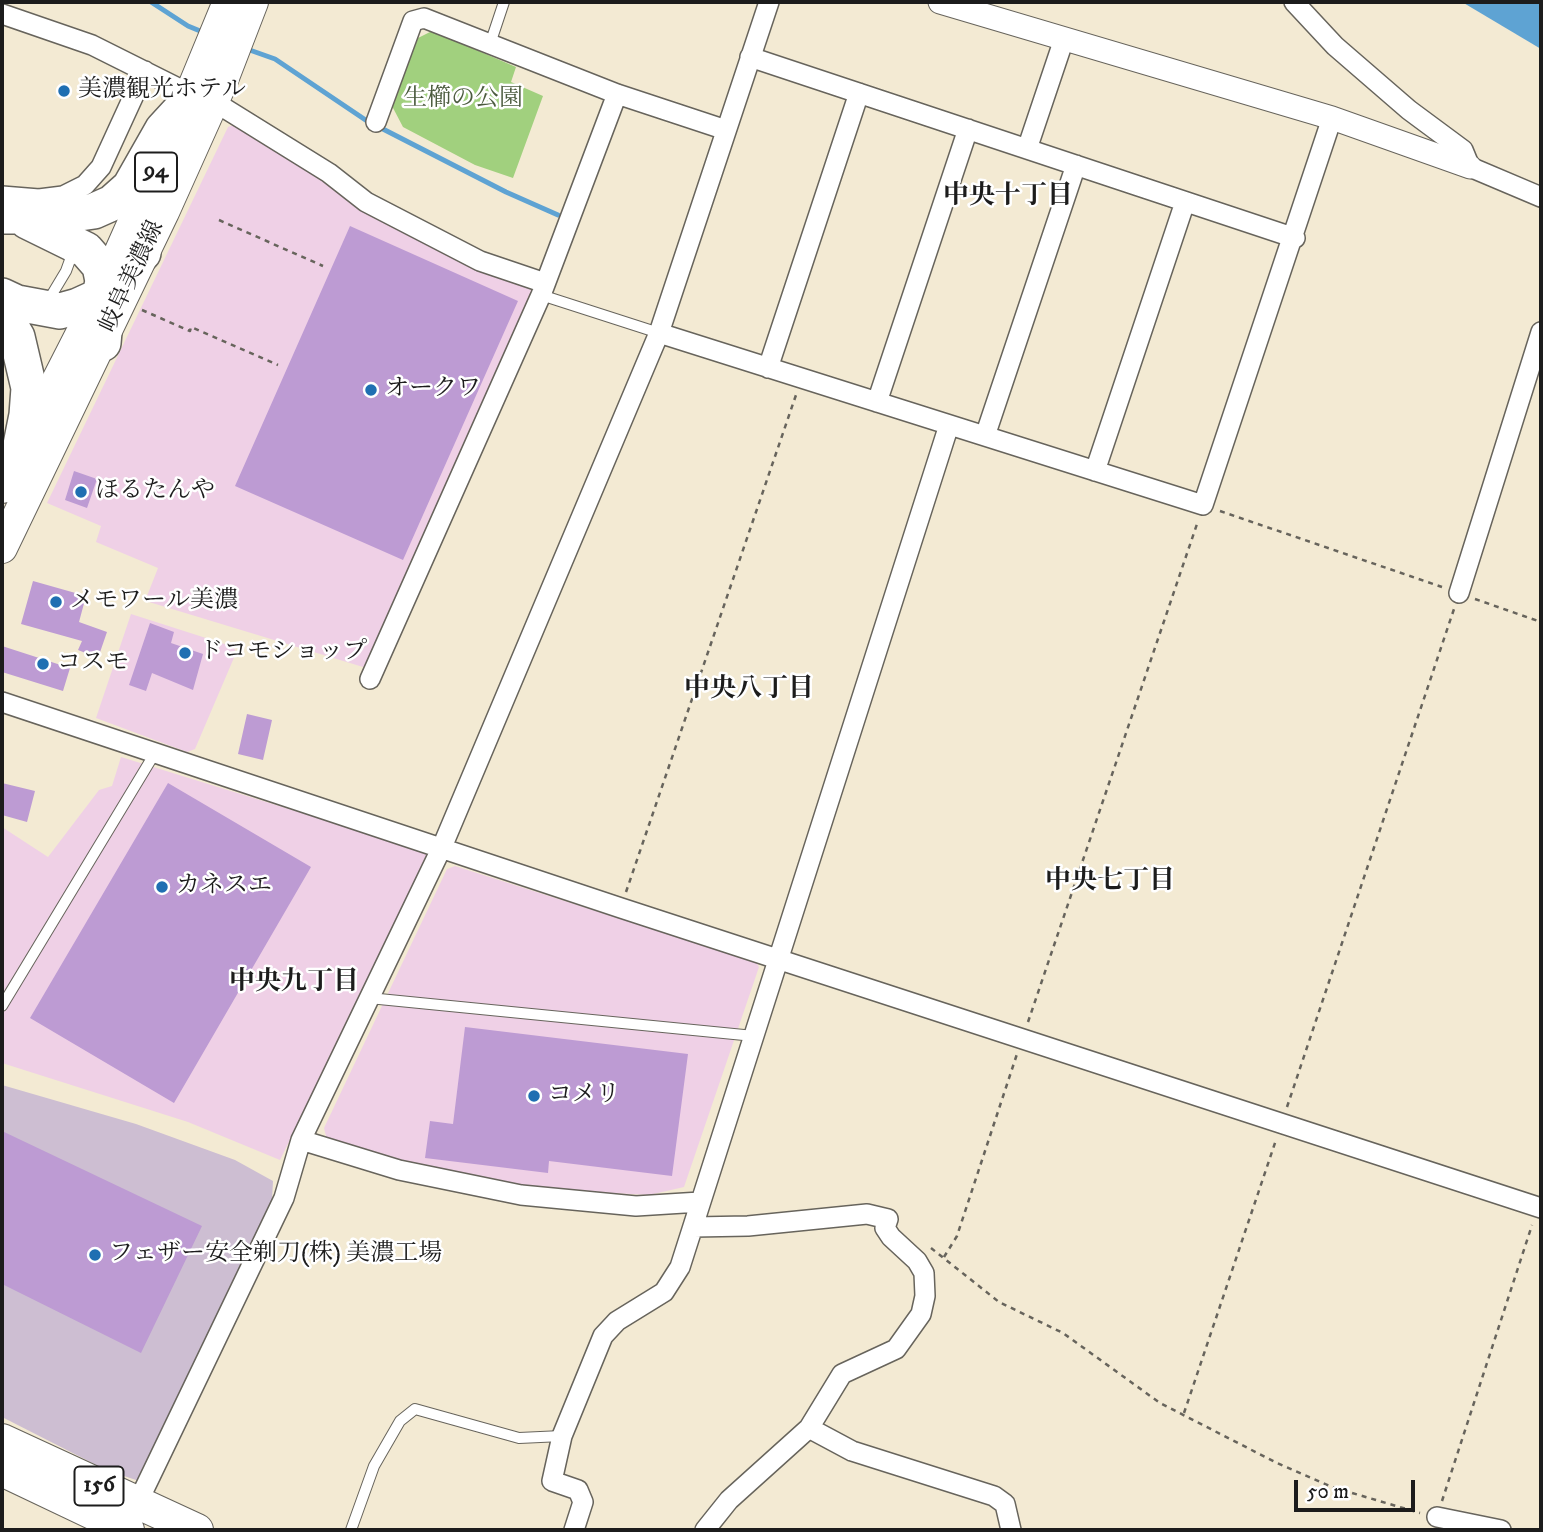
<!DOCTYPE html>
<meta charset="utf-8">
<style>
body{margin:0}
#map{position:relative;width:1543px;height:1532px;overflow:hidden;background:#f3ead3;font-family:"IM FELL DW Pica",serif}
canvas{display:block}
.frame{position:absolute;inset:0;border:4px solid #1c1c1c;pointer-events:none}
.scale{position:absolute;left:1294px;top:1480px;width:121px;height:32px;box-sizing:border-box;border:4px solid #1c1c1c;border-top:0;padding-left:9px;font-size:21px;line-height:24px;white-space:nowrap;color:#1c1c1c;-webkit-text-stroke:5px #fff;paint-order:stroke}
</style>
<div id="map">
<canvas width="1543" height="1532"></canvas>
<div class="frame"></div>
<div class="scale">50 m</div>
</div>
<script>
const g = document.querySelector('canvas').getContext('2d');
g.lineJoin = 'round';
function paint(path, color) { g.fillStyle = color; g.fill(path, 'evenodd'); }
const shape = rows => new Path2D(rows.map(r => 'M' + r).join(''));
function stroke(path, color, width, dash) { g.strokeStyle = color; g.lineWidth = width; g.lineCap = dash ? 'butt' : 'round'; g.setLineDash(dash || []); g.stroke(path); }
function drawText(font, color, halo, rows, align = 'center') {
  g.font = font + ' "IM FELL DW Pica","Noto Serif JP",serif'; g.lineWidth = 5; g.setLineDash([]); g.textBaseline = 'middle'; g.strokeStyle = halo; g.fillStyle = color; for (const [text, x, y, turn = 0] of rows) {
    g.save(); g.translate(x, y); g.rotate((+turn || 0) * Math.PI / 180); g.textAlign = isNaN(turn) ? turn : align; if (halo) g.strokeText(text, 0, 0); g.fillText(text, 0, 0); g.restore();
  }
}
const built = shape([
 [236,124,530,287,532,297,368,663,363,667,149,602,147,596,158,568,96,542,101,526,47,503,228,127],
 [131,614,234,647,236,653,195,749,187,752,96,718],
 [121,757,431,853,280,1160,188,1122,2,1063,2,827,48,857,99,790,112,786],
 [455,866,756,962,759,967,684,1187,649,1195,540,1189,392,1162,327,1140,324,1128,447,869]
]);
const industrial = shape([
 [2,1085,136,1124,235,1160,273,1181,272,1200,142,1482,106,1470,2,1417]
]);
const green = shape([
 [432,31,516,67,511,82,543,96,513,178,475,165,403,127,392,106,418,38]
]);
const water = shape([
 [1462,2,1541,2,1541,49]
]);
const stream = shape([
 [151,2,188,26,205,33],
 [244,48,275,59,370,123],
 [379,127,506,192,558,215]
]);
const building = shape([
 [350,226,518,301,403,560,235,486],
 [74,471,97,479,87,508,65,500],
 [33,581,86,596,79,622,107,632,98,658,78,650,82,641,21,624],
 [150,623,174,632,171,643,203,654,193,690,152,673,146,691,129,685],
 [2,646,70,668,63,691,2,672],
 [247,714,272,720,263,760,238,754],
 [2,783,35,791,27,822,2,815],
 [168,783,311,867,174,1103,30,1018],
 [465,1027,688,1054,672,1176,549,1161,548,1173,425,1158,430,1121,453,1124],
 [2,1131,202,1226,141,1353,2,1284]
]);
const path = shape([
 [219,220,323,266],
 [142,310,190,331,191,327,278,365],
 [1220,511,1442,587],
 [1475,599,1541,622],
 [626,892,796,395],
 [1028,1022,1198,521],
 [1287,1107,1454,609],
 [931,1248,999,1302,1063,1333,1160,1403,1277,1463,1332,1487,1420,1513],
 [944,1257,957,1236,1017,1054],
 [1184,1413,1276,1140],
 [1442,1501,1532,1225]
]);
const service = shape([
 [490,44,504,2],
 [541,295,659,333],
 [48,301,66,271,70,260,68,249],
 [369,998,754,1036],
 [2,1006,155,753],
 [351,1530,374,1466,400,1421,415,1409,519,1438,562,1436]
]);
const minor = shape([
 [1294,2,1335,46,1409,110,1463,150,1470,167,1541,197],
 [2,14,92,45,190,94],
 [750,57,1295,238],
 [213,101,329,173,366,202,480,261,545,283],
 [376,122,413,21,424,18,617,94,726,130],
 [1027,149,1064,39],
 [2,196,39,199,63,196,85,185,101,167,145,71],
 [659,333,1203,505,1332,118],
 [768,368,859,93],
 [877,402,968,129],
 [985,436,1076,165],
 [1095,471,1185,202],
 [1459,593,1541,332],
 [370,679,541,295,617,94],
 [2,702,621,908,1541,1208],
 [700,1202,636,1206,521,1195,399,1170,301,1140,442,847,659,333,769,2],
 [694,1227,748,1226,867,1214,888,1219,885,1228,891,1237,917,1261,924,1273,925,1296,921,1314,896,1349,842,1374,809,1428,729,1500,705,1530],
 [809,1428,852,1451,994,1496,1005,1504,1011,1530],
 [137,1504,284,1198,301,1140],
 [1437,1517,1501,1530],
 [574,1530,583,1502,578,1490,552,1481,562,1436,603,1336,617,1321,664,1292,680,1267,949,425]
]);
const tertiary = shape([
 [940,2,1332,118,1470,167]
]);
const primary = shape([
 [2,488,100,296,190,94,228,2],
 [2,548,164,212,221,85,253,2]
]);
const trunk = shape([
 [2,1440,197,1530],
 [2,1470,128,1530]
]);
const motorway = shape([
 [2,216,66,215,94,211,112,203,130,187,163,129,186,104],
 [27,221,86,250,100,266,103,281,100,296,105,320,103,343],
 [2,296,17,303,60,311,78,306,100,296,143,253],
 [2,312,17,337,29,388,27,415,20,450]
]);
const markers = [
 [64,91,7,"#1f6fb2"],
 [371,390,7,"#1f6fb2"],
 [81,492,7,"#1f6fb2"],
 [56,602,7,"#1f6fb2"],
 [185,653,7,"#1f6fb2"],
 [43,664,7,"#1f6fb2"],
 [162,887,7,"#1f6fb2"],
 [534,1096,7,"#1f6fb2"],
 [95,1255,7,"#1f6fb2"]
];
const shields = [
 [156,172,42],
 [99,1486,49]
];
const shieldNames = [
 ["94",156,172],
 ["156",99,1486]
];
const poiNames = [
 ["美濃観光ホテル",78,91],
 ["オークワ",385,390],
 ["ほるたんや",95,492],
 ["メモワール美濃",70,602],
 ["ドコモショップ",199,653],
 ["コスモ",57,664],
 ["カネスエ",176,887],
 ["コメリ",548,1096],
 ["フェザー安全剃刀(株) 美濃工場",109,1255]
];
const parkNames = [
 ["生櫛の公園",463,100]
];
const streetNames = [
 ["岐阜美濃線",133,277,-65]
];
const neighbourhoodNames = [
 ["中央十丁目",1008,198],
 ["中央八丁目",749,691],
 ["中央七丁目",1110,883],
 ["中央九丁目",294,984]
];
paint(built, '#efd0e6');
paint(industrial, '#cdbed2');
paint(green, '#a1d07e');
paint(water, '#5ea3d3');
stroke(stream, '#5ea3d3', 5);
paint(building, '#bd9bd3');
stroke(service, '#67645c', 12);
stroke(minor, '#67645c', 22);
stroke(tertiary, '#67645c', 25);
stroke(primary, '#67645c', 32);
stroke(trunk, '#67645c', 34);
stroke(motorway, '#67645c', 38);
stroke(path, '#67645c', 2.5, [5, 5]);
stroke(service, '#fff', 10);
stroke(minor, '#fff', 19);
stroke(tertiary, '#fff', 23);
stroke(primary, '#fff', 30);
stroke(trunk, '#fff', 32);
stroke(motorway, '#fff', 35);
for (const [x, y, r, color] of markers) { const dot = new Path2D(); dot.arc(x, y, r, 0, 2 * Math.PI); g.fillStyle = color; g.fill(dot); stroke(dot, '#fff', 2.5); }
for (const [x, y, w] of shields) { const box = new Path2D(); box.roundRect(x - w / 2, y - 19.5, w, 39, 5); g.fillStyle = '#fff'; g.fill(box); stroke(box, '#1c1c1c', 2); }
drawText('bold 23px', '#1c1c1c', null, shieldNames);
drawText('24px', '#1c1c1c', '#fff', poiNames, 'left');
drawText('24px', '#4b5b3e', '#fff', parkNames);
drawText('24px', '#1c1c1c', '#fff', streetNames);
drawText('bold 26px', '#1c1c1c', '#fff', neighbourhoodNames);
</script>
